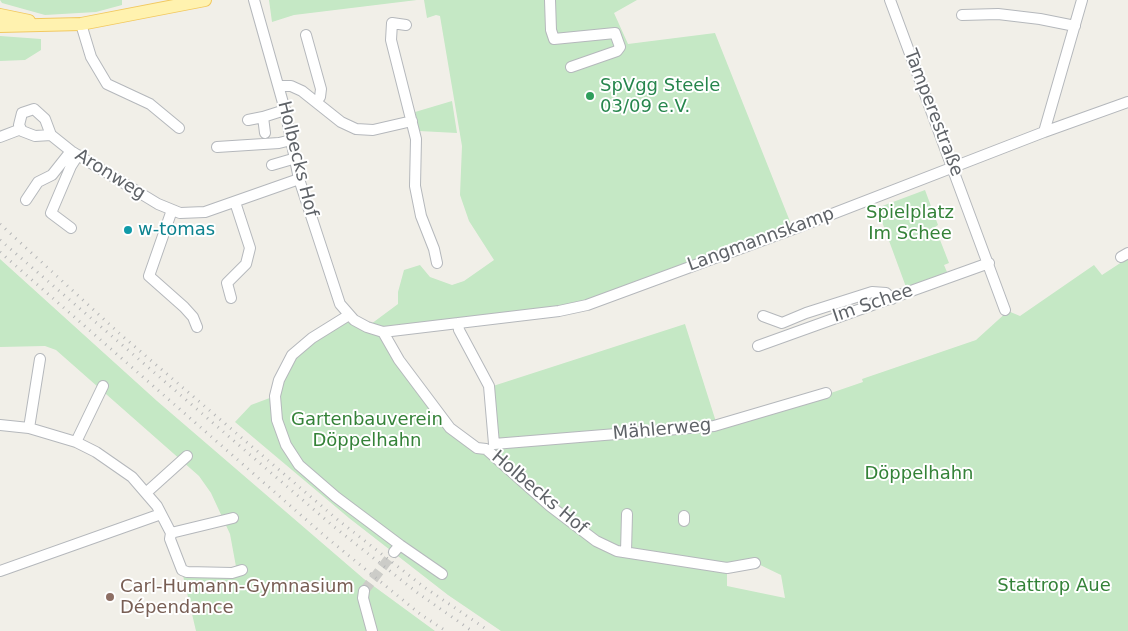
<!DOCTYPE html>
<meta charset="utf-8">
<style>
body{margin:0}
canvas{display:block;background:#f1efe8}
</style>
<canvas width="1128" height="631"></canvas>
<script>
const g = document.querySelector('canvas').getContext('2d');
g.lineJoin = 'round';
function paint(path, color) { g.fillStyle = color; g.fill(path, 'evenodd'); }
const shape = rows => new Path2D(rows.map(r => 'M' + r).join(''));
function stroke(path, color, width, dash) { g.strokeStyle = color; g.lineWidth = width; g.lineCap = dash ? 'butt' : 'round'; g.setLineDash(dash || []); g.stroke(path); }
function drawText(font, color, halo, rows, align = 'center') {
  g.font = font + ' "DejaVu Sans",sans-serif'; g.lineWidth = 4; g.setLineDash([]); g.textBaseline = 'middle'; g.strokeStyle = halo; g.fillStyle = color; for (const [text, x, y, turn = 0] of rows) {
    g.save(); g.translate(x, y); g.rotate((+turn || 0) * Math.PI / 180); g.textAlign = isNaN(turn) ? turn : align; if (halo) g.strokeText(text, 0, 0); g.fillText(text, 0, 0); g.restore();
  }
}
const green = shape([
 [0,0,122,0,122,5,96,12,45,15,2,3],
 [269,0,417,0,294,15,272,22],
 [424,0,637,0,614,13,628,44,715,33,793,229,586,305,383,331,450,428,486,449,494,444,490,387,685,324,717,425,828,394,863,382,862,379,976,340,1008,311,1020,316,1094,265,1102,275,1128,258,1128,631,501,631,448,595,349,518,235,422,251,405,275,396,292,356,349,315,367,327,398,304,398,292,404,270,420,265,430,277,452,285,464,281,494,260,469,221,460,195,462,146,441,22,440,16,436,15,427,18],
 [756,563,781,575,785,598,727,586,727,569],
 [0,36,41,39,41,50,25,60,0,61],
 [452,101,457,133,419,131,415,112],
 [925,190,938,225,935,227,949,263,944,265,947,272,906,287,877,208],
 [0,259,157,401,364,579,435,631,196,631,180,563,184,568,237,572,230,534,211,493,199,476,56,350,45,346,0,347]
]);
const minorTunnel = shape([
 [364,591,394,552]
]);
const minor = shape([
 [254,0,285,110,299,179,340,304,354,320,367,327,383,332,559,311,587,305,796,228,1044,132,1128,102],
 [550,0,551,30,554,39,615,33,620,47,617,51,571,67],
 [890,0,1005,310],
 [962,15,998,14,1040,19,1075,26],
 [81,24,91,57,107,84,150,104,179,128],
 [406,25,392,23,391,40,416,139,415,186,421,216,434,249,437,263],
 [306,35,321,89,320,97,316,102],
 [279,86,291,86,302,91,341,122,356,129,373,130,412,121],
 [34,109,45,119,51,135,35,136,22,131,19,125,22,113,34,109],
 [248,120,263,117],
 [1044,132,1082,0],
 [265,133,263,117,285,110],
 [51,135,71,151,158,204,180,213,205,212,299,179],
 [0,137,21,129],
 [217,147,279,143,291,140],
 [272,165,296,158],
 [26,200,38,182,52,175,71,151],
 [172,210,149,276,184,307,193,317,197,327],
 [71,228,51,213,71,166,78,155],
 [1121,257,1128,253],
 [231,298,227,283,246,264,250,248,235,202],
 [349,315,312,338,292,355,279,380,275,396,277,420,286,445,299,465,336,497,400,545],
 [763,316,782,323,806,313,872,292,886,293,892,299],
 [458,323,459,330,489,386,494,444],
 [383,332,399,360,450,428,477,448,486,449,550,506,596,541,617,551,727,568,755,563],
 [758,346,989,263],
 [0,425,29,428,76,442,96,452,132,477,157,506,171,533,170,539,182,570,187,572,232,573,242,570],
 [29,428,40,359],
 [76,442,103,386],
 [494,444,714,426,826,393],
 [147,492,187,456],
 [684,521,684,516],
 [171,533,233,518],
 [394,552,400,545,442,574],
 [626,552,627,514],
 [0,571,161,514],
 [364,591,363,598,372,631]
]);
const major = shape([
 [0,15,29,21],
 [0,26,81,24,205,0]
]);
const rail = shape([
 [0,224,120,334,338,520,424,587,489,631],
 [0,240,333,526,419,594,472,631],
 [0,252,326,537,420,614,446,631]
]);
const markers = [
 [590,96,5,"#2e9e5b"],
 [128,230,5,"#0f9aa8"],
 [110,597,5,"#8d6e63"]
];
const leisureNames = [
 ["SpVgg Steele",600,86],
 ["03/09 e.V.",600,107]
];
const streetNames = [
 ["Tamperestraße",933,113,69],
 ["Holbecks Hof",297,159,76],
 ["Aronweg",110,175,32],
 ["Langmannskamp",761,240,-20],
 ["Im Schee",873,304,-19],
 ["Mählerweg",662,430,-5],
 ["Holbecks Hof",539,493,40]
];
const parkNames = [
 ["Spielplatz",910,213],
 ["Im Schee",910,234],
 ["Gartenbauverein",367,420],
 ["Döppelhahn",367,441],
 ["Döppelhahn",919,474],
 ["Stattrop Aue",1054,586]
];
const cultureNames = [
 ["w-tomas",138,230]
];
const educationNames = [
 ["Carl-Humann-Gymnasium",120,587],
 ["Dépendance",120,608]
];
paint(green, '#c5e8c5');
stroke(minorTunnel, '#ccccc8', 10, [10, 5]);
stroke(minor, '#b5b8bc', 12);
stroke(major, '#f2c960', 14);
stroke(minor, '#fff', 10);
stroke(major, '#fff2af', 12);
stroke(rail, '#b6b7b8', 3, [1, 6]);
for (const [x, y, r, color] of markers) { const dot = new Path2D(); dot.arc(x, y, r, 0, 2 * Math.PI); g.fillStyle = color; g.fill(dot); stroke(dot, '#fff', 2); }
drawText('18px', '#27864d', '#fff', leisureNames, 'left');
drawText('18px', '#5f6368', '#fff', streetNames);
drawText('18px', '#348238', '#fff', parkNames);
drawText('18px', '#0d838f', '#fff', cultureNames, 'left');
drawText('18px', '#785e54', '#fff', educationNames, 'left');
</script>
